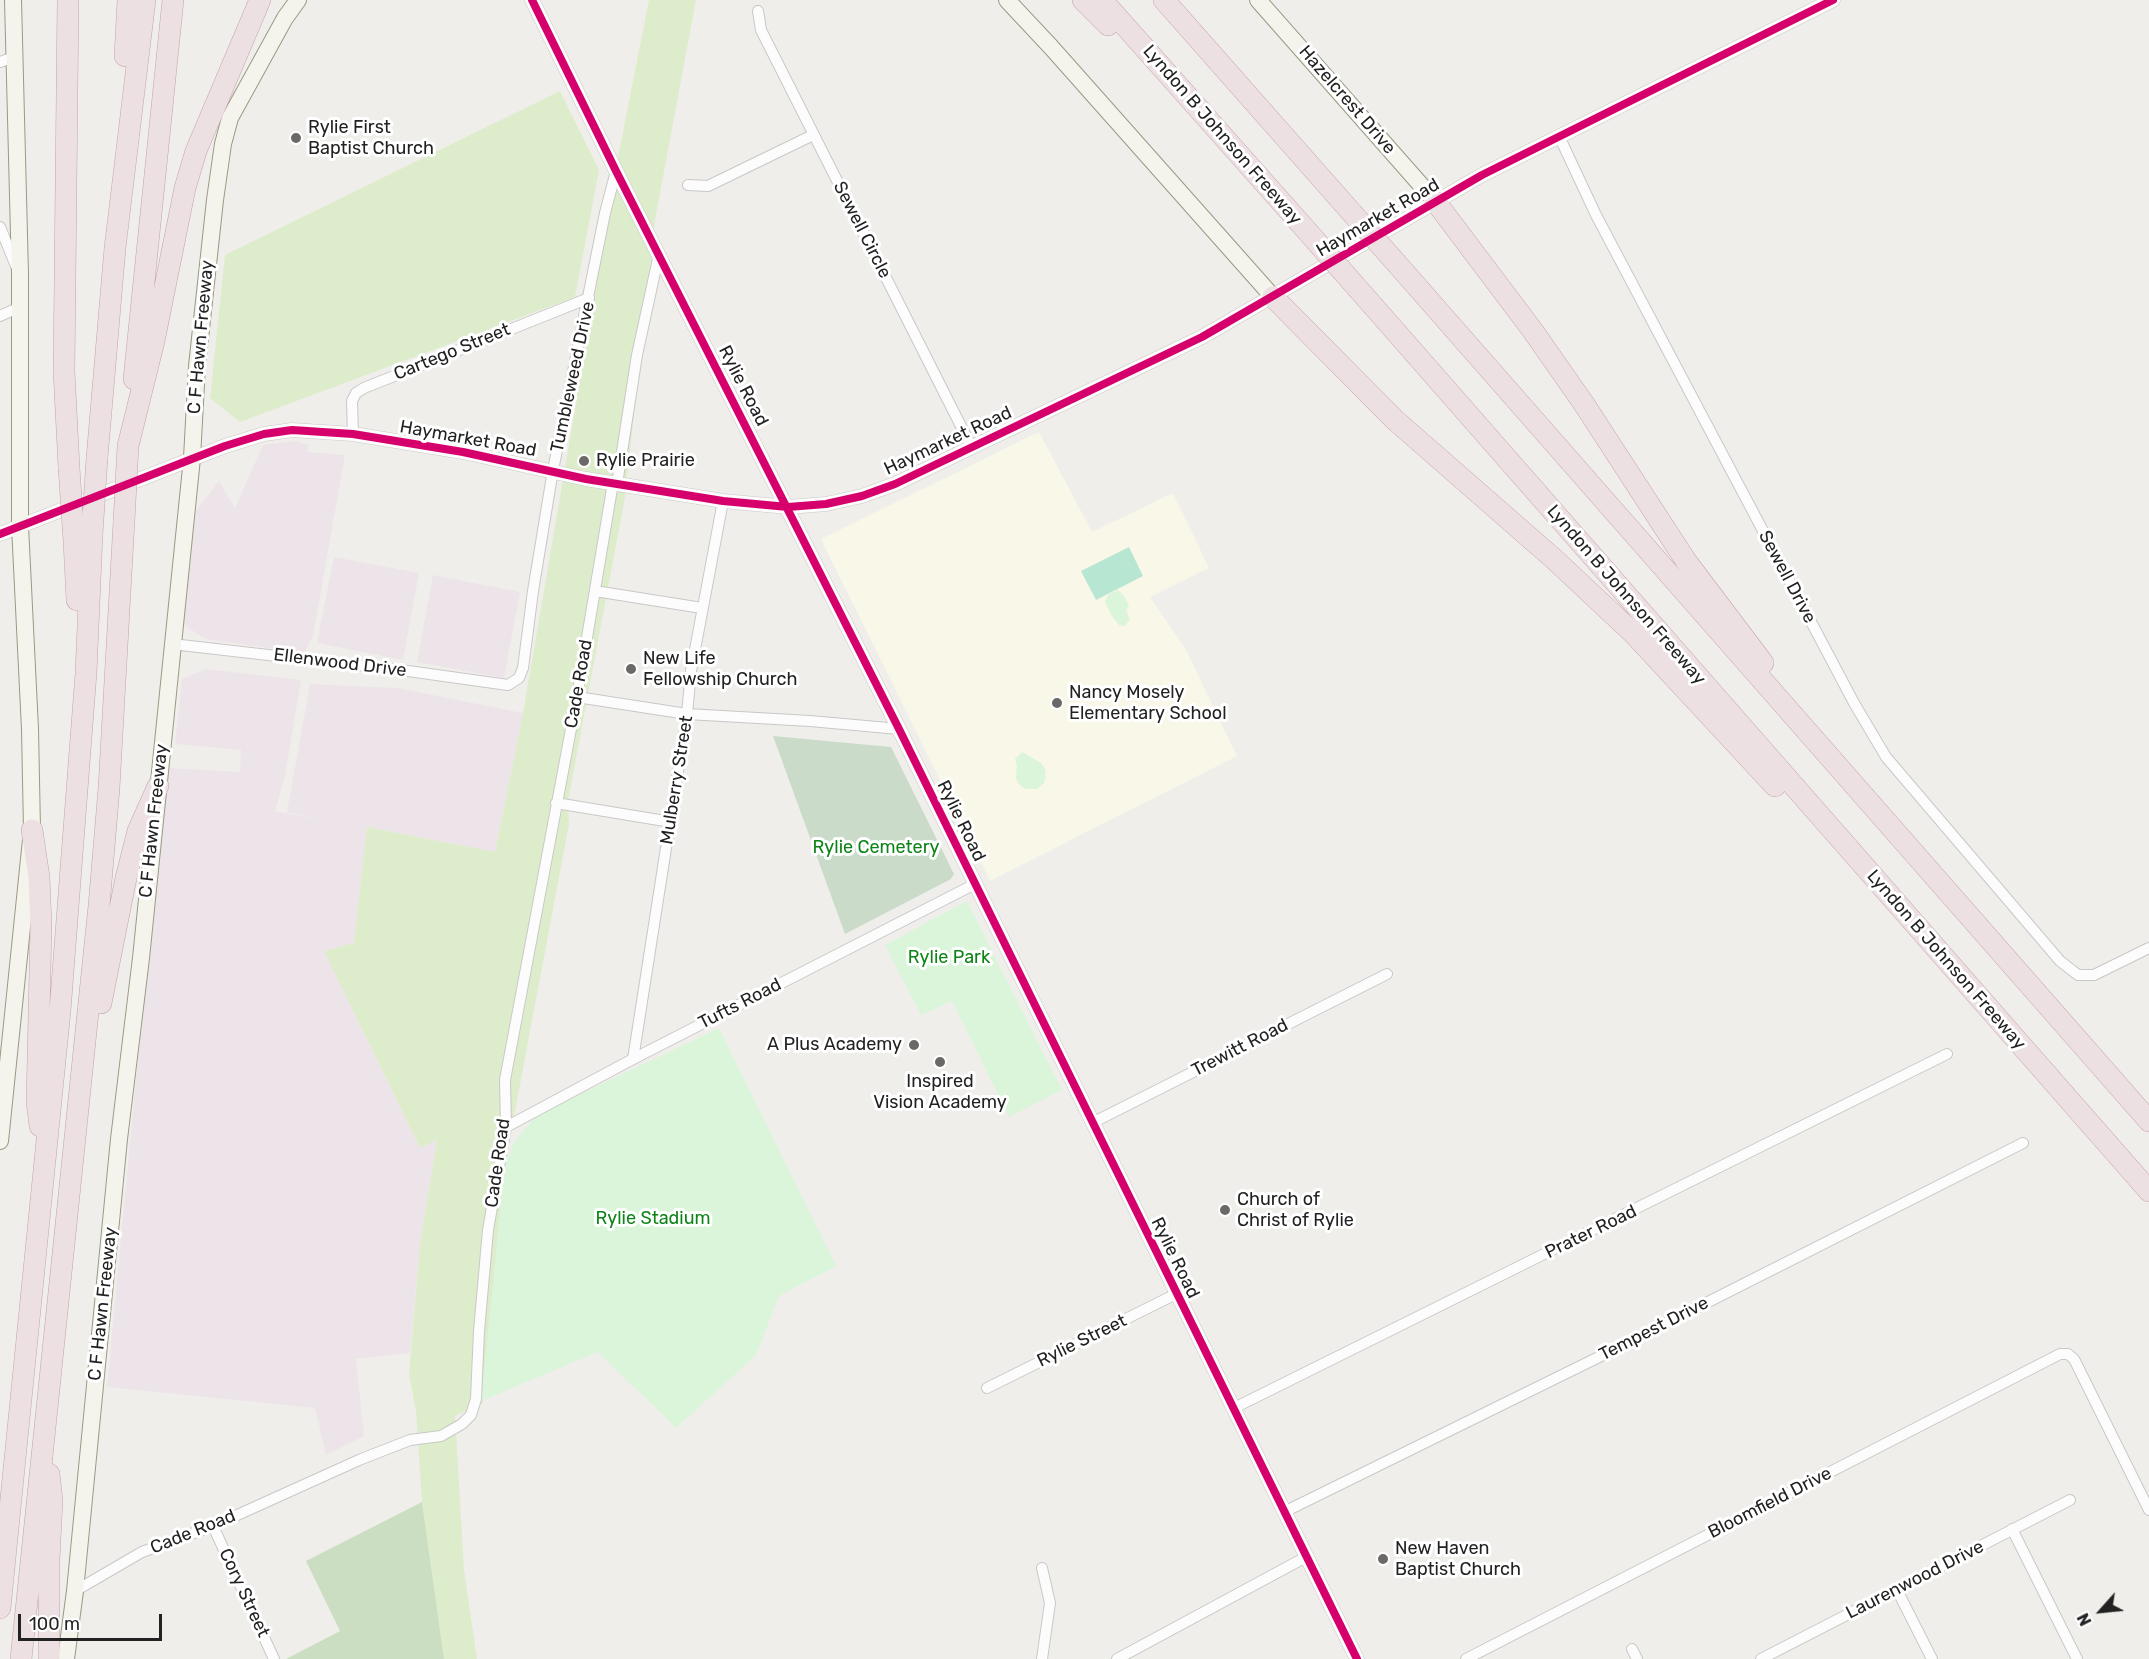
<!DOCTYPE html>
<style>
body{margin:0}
#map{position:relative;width:2149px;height:1659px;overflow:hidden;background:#f0eeeb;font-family:Rubik,sans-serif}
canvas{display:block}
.north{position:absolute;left:2071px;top:1581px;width:60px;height:60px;-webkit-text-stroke:4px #fff;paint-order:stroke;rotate:243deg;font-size:16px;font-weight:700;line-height:24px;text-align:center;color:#222}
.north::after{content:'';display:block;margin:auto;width:21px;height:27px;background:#222;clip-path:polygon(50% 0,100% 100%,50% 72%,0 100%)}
.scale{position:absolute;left:18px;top:1614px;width:144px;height:27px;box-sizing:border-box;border:3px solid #222;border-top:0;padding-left:8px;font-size:18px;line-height:21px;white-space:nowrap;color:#222;-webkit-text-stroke:4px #fff;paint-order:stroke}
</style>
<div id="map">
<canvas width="2149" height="1659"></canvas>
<div class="north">N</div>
<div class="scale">100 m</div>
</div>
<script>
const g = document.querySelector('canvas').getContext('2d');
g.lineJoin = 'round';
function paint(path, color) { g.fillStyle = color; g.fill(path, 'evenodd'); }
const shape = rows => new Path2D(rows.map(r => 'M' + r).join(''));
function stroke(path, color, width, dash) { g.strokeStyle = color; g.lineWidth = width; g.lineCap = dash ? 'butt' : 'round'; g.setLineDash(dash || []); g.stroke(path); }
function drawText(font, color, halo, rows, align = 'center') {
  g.font = font + ' Rubik,sans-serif'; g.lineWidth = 6; g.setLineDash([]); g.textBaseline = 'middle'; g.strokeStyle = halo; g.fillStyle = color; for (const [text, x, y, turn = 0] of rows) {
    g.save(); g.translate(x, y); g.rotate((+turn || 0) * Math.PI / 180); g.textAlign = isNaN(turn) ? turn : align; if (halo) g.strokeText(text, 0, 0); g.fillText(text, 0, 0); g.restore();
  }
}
const industrial = shape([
 [296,441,309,445,307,452,345,455,313,636,304,653,205,639,183,624,195,512,219,481,235,508,263,445],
 [334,557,419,573,403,660,317,643],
 [433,575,520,592,504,678,417,662],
 [206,669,301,680,285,776,275,811,319,819,287,812,310,684,398,688,523,713,495,852,367,827,354,943,324,951,420,1148,437,1140,420,1243,410,1353,356,1359,364,1436,326,1455,315,1408,107,1387,139,1047,169,768,240,772,241,750,175,744,182,679]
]);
const education = shape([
 [1039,432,1092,532,1173,493,1209,568,1150,597,1186,650,1237,756,990,881,821,539]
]);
const grass = shape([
 [649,0,696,0,655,220,625,497,568,801,569,824,505,1164,483,1403,455,1416,464,1570,477,1659,444,1659,422,1502,416,1411,409,1374,420,1243,437,1140,420,1148,324,951,354,943,367,827,495,852,523,713,619,152],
 [560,91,599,170,575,297,240,422,210,398,225,255]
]);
const forest = shape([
 [422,1502,444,1659,286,1659,340,1631,306,1561]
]);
const cemetery = shape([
 [773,736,891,747,954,874,951,879,845,934]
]);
const park = shape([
 [1118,590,1124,596,1129,606,1126,610,1130,620,1124,626,1119,625,1112,616,1105,602,1108,595],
 [1022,752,1041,763,1045,769,1046,772,1044,775,1046,776,1044,783,1037,789,1025,789,1018,783,1016,778,1017,766,1015,759],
 [967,901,1062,1090,1009,1117,952,1001,921,1015,885,945],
 [719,1028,836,1266,779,1296,756,1355,676,1428,598,1352,481,1401,505,1164,515,1141,537,1115]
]);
const pitch = shape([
 [1129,547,1143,576,1096,600,1081,571]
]);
const minor = shape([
 [758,11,761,30,972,448],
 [0,62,14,57],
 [1559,136,1596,215,1854,703,1886,757,2060,961,2078,975,2094,975,2149,948],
 [688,185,708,186,813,135],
 [0,227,16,266],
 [0,316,20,307],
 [353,434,352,401,356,393,364,388,589,298],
 [617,484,637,355,659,254],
 [595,591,702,608],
 [172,644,408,671,508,685,519,678,523,668,533,591,553,470,605,213,616,171],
 [577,697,687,714,810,721,899,729],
 [556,803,671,822],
 [633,1059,687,714,691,671,723,501],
 [1092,1123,1387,974],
 [506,1127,633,1059,975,884],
 [987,1388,1176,1294],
 [1234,1408,1947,1054],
 [1284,1512,1603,1355,2023,1143],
 [213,1526,274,1659],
 [2012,1529,2077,1659],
 [1897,1590,1932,1659],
 [75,1591,142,1552,213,1526,359,1460,410,1440,441,1436,462,1424,471,1415,476,1399,479,1331,488,1230,506,1127,505,1080,577,697,613,483],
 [1632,1649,1637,1659],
 [1042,1659,1050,1603,1042,1568],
 [1117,1659,1306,1557],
 [1466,1659,2060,1354,2068,1354,2074,1359,2149,1510],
 [1761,1659,2070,1500]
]);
const tertiary = shape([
 [532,0,616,171,899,729,1357,1659],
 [0,534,225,446,264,434,292,430,353,434,463,452,586,479,723,501,788,507,826,504,862,496,895,484,1202,337,1482,175,1833,0]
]);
const secondary = shape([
 [1007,0,1051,47,1273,297],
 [1258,0,1435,201],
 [0,1141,32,830,30,729,20,526,20,274,13,0],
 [66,1659,75,1591,119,1139,141,958,192,458,197,366,215,200,223,144,230,118,285,18,298,0]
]);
const motorway = shape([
 [68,0,64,371,69,468],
 [1083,0,1108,25],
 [1102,0,1315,240],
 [1164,0,1352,213],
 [125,56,128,0],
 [1435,201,1533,331,1584,404,1686,561,1763,663],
 [1398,265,2149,1121],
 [1273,297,1395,420,1554,559,1634,634,1775,786],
 [1374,307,2149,1191],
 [134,379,173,0],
 [128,446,154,341,185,188,196,151,260,0],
 [97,458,115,248,145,0],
 [74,541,77,600],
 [32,830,39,877,41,926,37,1102,40,1126],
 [101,1003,126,878,138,831,158,786],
 [0,1608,60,1011,86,673,92,534],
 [21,1659,99,906,109,788,124,521],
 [49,1659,49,1560,52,1500,49,1474]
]);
const motorwayBridge = shape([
 [1352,213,1398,265],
 [1315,240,1374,307],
 [69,468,74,541],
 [124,521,128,446],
 [92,534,97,458]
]);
const cycleway = shape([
 [532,0,616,171,899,729,1357,1659],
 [0,534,225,446,264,434,292,430,353,434,463,452,586,479,723,501,788,507,826,504,862,496,895,484,1202,337,1482,175,1833,0]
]);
const markers = [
 [296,138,6,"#6a6968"],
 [584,461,6,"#6a6968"],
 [631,669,6,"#6a6968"],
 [1057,703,6,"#6a6968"],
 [914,1045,6,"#6a6968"],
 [940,1062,6,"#6a6968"],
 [1225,1210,6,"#6a6968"],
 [1383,1559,6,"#6a6968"]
];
const streetNames = [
 ["Hazelcrest Drive",1347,100,49],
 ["Lyndon B Johnson Freeway",1222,135,49],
 ["Haymarket Road",1378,218,-30],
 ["Sewell Circle",862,230,63],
 ["C F Hawn Freeway",201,337,-85],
 ["Cartego Street",452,352,-22],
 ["Tumbleweed Drive",573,377,-78],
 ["Rylie Road",743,386,63],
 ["Haymarket Road",468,439,10],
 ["Haymarket Road",948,441,-25],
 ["Sewell Drive",1787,577,62],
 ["Lyndon B Johnson Freeway",1626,595,49],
 ["Ellenwood Drive",340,663,7],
 ["Cade Road",579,684,-80],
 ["Mulberry Street",677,780,-81],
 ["C F Hawn Freeway",154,821,-84],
 ["Rylie Road",961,821,64],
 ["Lyndon B Johnson Freeway",1946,960,49],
 ["Tufts Road",740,1004,-27],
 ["Trewitt Road",1240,1048,-27],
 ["Cade Road",498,1163,-82],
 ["Prater Road",1591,1232,-26],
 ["Rylie Road",1175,1258,64],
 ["C F Hawn Freeway",103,1304,-84],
 ["Tempest Drive",1654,1329,-27],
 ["Rylie Street",1082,1341,-26],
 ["Bloomfield Drive",1770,1503,-27],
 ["Cade Road",193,1532,-22],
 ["Laurenwood Drive",1915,1580,-27],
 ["Cory Street",244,1593,65]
];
const poiNames = [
 ["Rylie First",308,128],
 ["Baptist Church",308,149],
 ["Rylie Prairie",596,461],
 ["New Life",643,659],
 ["Fellowship Church",643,680],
 ["Nancy Mosely",1069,693],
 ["Elementary School",1069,714],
 ["A Plus Academy",902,1045,"right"],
 ["Inspired",940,1082,"center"],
 ["Vision Academy",940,1103,"center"],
 ["Church of",1237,1200],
 ["Christ of Rylie",1237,1221],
 ["New Haven",1395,1549],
 ["Baptist Church",1395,1570]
];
const parkNames = [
 ["Rylie Cemetery",876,848],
 ["Rylie Park",949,958],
 ["Rylie Stadium",653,1219]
];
paint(industrial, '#ede4e9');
paint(education, '#f8f7e8');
paint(grass, '#ddeccb');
paint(forest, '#cbdec1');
paint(cemetery, '#cadbca');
paint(park, '#daf5da');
paint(pitch, '#b7e6d2');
stroke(minor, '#c9c8c7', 12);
stroke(tertiary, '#c9c8c7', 15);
stroke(secondary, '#999a82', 18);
stroke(motorway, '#c5a2ac', 22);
stroke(minor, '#fdfcfc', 10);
stroke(tertiary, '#fdfcfc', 14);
stroke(secondary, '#f4f4ed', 16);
stroke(motorway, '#ece0e2', 21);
stroke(motorwayBridge, '#c5a2ac', 22, []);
stroke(motorwayBridge, '#ece0e2', 21);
stroke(cycleway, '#d6006c', 8);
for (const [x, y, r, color] of markers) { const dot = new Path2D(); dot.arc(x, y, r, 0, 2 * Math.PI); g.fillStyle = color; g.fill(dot); stroke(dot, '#fff', 2); }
drawText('18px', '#222', '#fff', streetNames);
drawText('18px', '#222', '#fff', poiNames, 'left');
drawText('18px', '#0c8416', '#fff', parkNames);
</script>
